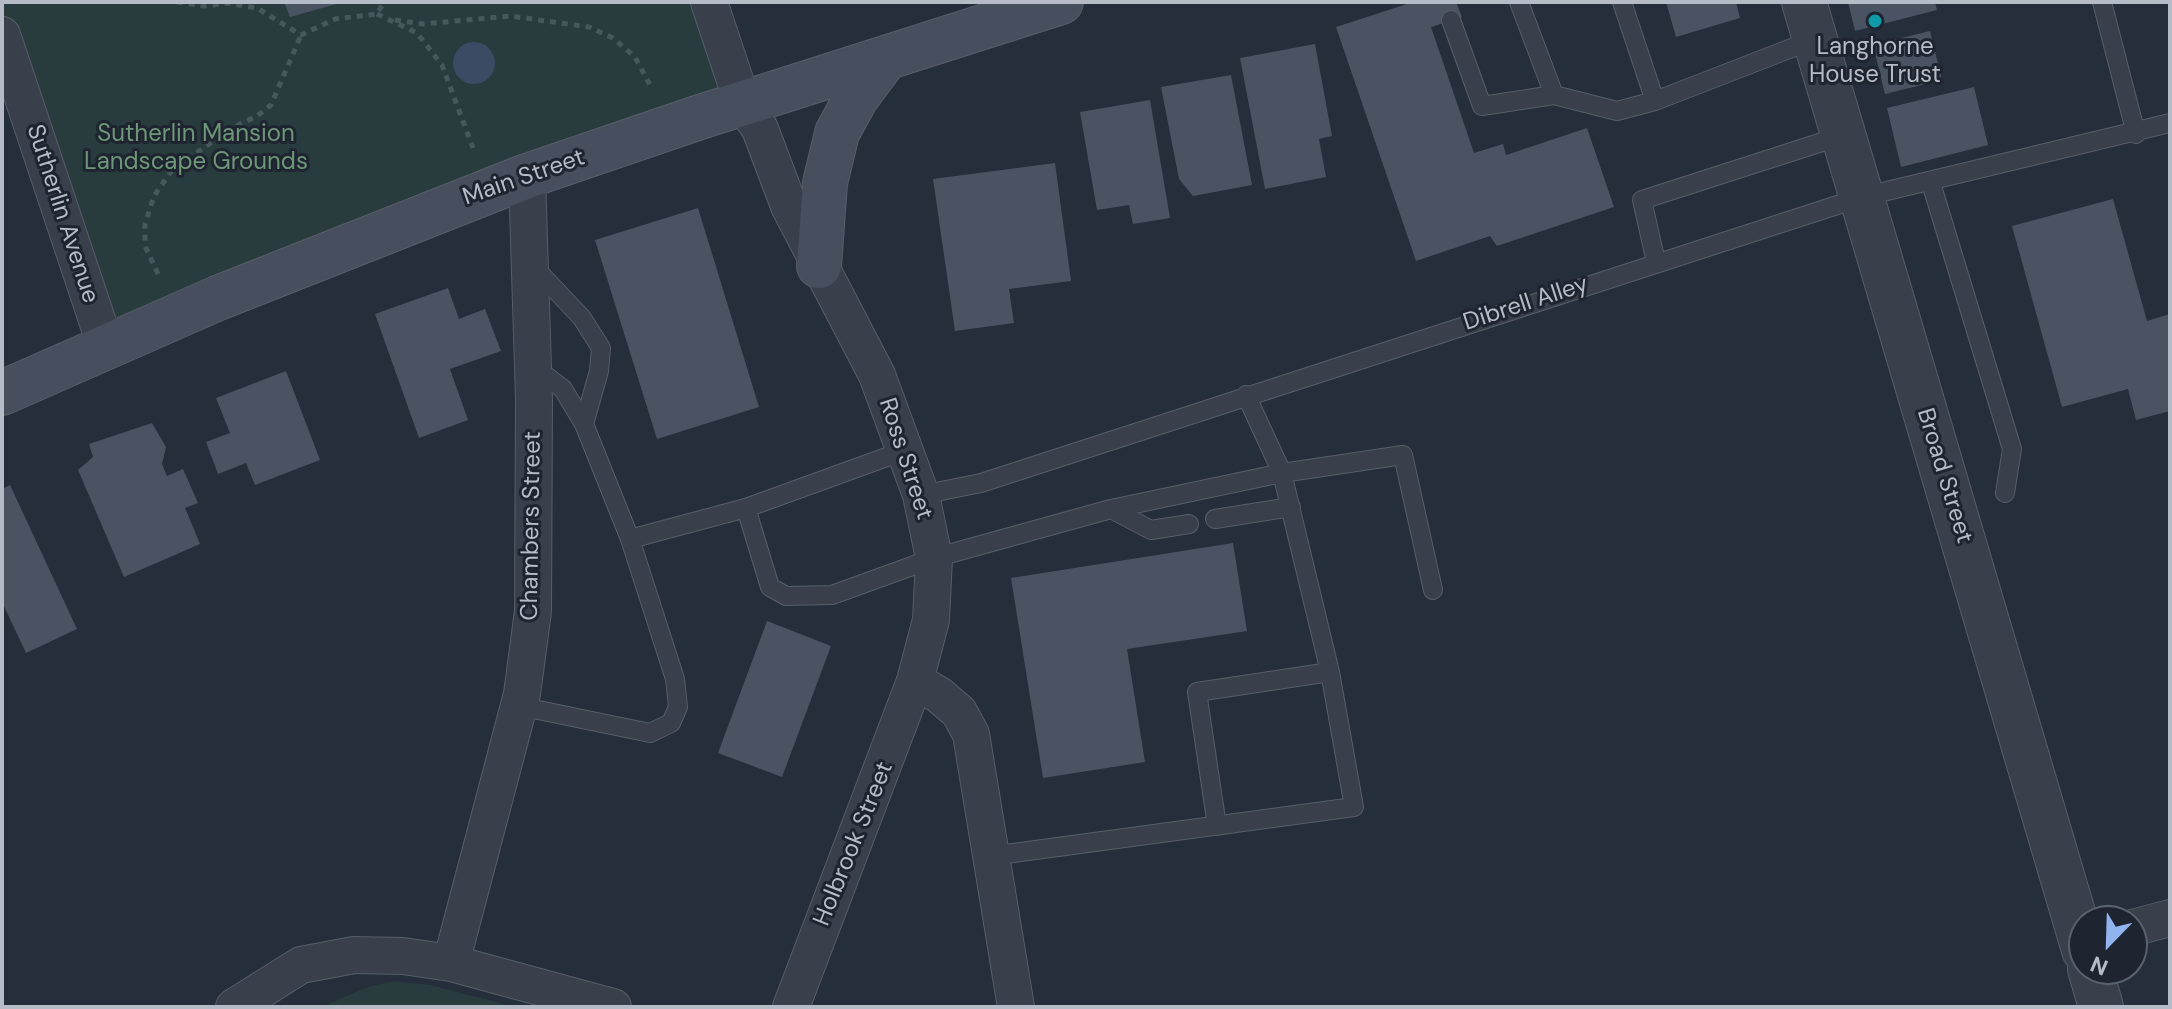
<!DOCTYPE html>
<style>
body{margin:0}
#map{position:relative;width:2172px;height:1009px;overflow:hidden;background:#252e3b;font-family:"DM Sans",sans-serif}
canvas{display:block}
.frame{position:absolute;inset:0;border:4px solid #b5bbc7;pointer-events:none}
.north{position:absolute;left:2068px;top:905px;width:80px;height:80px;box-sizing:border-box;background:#1e2530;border:2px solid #5a616c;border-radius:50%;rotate:203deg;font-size:22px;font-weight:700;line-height:32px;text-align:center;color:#b5bbc7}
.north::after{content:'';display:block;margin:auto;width:28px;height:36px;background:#91b4ef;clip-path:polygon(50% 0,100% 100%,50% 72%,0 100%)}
</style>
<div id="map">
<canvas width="2172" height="1009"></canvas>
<div class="frame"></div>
<div class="north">N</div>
</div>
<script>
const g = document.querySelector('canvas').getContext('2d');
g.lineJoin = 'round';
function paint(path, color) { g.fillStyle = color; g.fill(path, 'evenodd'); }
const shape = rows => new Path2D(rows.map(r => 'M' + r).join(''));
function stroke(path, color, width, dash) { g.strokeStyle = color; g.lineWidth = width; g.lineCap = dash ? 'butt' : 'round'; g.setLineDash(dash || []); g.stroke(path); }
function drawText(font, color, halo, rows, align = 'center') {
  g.font = font + ' "DM Sans",sans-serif'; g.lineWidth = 6; g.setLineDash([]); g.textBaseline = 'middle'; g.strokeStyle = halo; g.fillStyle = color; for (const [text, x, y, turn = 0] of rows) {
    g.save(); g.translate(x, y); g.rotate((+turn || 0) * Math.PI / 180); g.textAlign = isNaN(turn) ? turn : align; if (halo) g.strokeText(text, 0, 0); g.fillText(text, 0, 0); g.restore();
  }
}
const green = shape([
 [2,2,709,2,743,104,106,347,2,35],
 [395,981,431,985,514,1007,322,1007,367,987]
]);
const water = shape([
 '453 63a21 21 0 1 1 42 0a21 21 0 1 1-42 0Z'
]);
const building = shape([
 [284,2,340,2,340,3,290,17],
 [1413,2,1456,2,1462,17,1431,27,1474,153,1503,144,1506,155,1587,128,1614,207,1497,246,1490,236,1416,261,1336,27],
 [1666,2,1736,2,1740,18,1676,37],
 [1848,2,1935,2,1937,10,1855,31],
 [1930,31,1942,80,1885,94,1873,45],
 [1315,44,1332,136,1319,139,1326,177,1265,189,1240,58],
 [1231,75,1252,185,1193,196,1179,179,1161,87],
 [1974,87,1988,145,1901,167,1887,108],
 [1150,100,1170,218,1133,224,1129,205,1097,210,1080,112],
 [1055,163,1071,281,1009,289,1014,323,955,331,933,179],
 [2113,199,2147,321,2170,314,2170,411,2136,420,2128,389,2062,407,2012,226],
 [698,208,759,407,657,439,595,240],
 [448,288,459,319,485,309,501,351,450,369,468,420,419,438,375,314],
 [286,371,320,460,255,485,246,463,218,474,206,442,230,433,216,398],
 [152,423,166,447,162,464,167,476,183,469,198,503,185,508,200,544,124,577,78,470,93,457,89,444],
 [10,485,77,629,26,653,2,602,2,489],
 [1233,543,1247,631,1127,649,1145,762,1043,778,1011,578],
 [767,621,831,646,782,777,718,753]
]);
const path = shape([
 [177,2,204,6,228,3,257,8,301,35,335,19,377,14,384,2],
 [377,14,417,33,442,65,473,148],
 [395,20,423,24,510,16,589,27,613,38,635,57,650,85],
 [158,274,145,246,145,224,154,196,172,170,232,128,257,116,271,105,301,35]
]);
const service = shape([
 [1519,2,1554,95],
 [1622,2,1655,101],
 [2102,2,2136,134],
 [1451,20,1482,106,1554,95,1617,111,1655,101,1815,39],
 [1931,183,2012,449,2005,493],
 [1656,262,1642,200,1844,135],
 [533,266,582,318,601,348,599,371,584,424],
 [906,450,746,508,770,587,786,596,832,595,934,558,1111,509,1282,473,1403,455,1433,590],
 [921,495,981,483,1862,197,2170,123],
 [1111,509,1151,530,1189,524],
 [1215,519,1291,507],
 [630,539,746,508],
 [519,706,650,733,671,723,678,707,675,679,630,539,584,424,563,389,533,366],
 [1217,826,1197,692,1330,672],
 [991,856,1354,807,1330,672,1282,473,1246,395]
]);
const minor = shape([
 [709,2,743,104,760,129,789,206,877,375,921,495,934,558,931,620,915,681,791,1007],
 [2,35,106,347],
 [915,681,939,695,959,712,971,734,1016,1007],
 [2132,928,2170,918],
 [451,963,522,694,533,611,534,400,527,176],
 [234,1007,301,965,354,955,403,956,451,963,613,1007]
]);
const tertiary = shape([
 [1804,2,2084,950],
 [2090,969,2101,1007]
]);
const secondary = shape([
 [819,266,825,183,837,133,856,98,886,58],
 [2,393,218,298,527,176,700,117,1061,2]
]);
const markers = [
 [1875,21,8,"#0f9aa8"]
];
const poiNames = [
 ["Langhorne",1875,48],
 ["House Trust",1875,76]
];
const parkNames = [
 ["Sutherlin Mansion",196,135],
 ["Landscape Grounds",196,163]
];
const streetNames = [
 ["Main Street",524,178,-19],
 ["Sutherlin Avenue",62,214,72],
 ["Dibrell Alley",1526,304,-18],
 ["Ross Street",905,459,72],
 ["Broad Street",1944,476,73],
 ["Chambers Street",532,526,-89],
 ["Holbrook Street",854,844,-68]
];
paint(green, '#283b3d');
paint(water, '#3c4b63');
paint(building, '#4a5362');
stroke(service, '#575e69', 20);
stroke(minor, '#575e69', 38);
stroke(tertiary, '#575e69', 46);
stroke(secondary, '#575e69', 46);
stroke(path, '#47585b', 5, [6, 6]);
stroke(service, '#39404b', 18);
stroke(minor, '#39404b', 36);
stroke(tertiary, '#39404b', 44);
stroke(secondary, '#474f5e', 44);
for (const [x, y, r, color] of markers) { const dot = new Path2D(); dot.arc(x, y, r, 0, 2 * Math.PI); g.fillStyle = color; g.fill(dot); stroke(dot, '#1e2530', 3); }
drawText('24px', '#b5bbc7', '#1e2530', poiNames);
drawText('24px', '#6e9678', '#1e2530', parkNames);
drawText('24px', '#b5bbc7', '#1e2530', streetNames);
</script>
